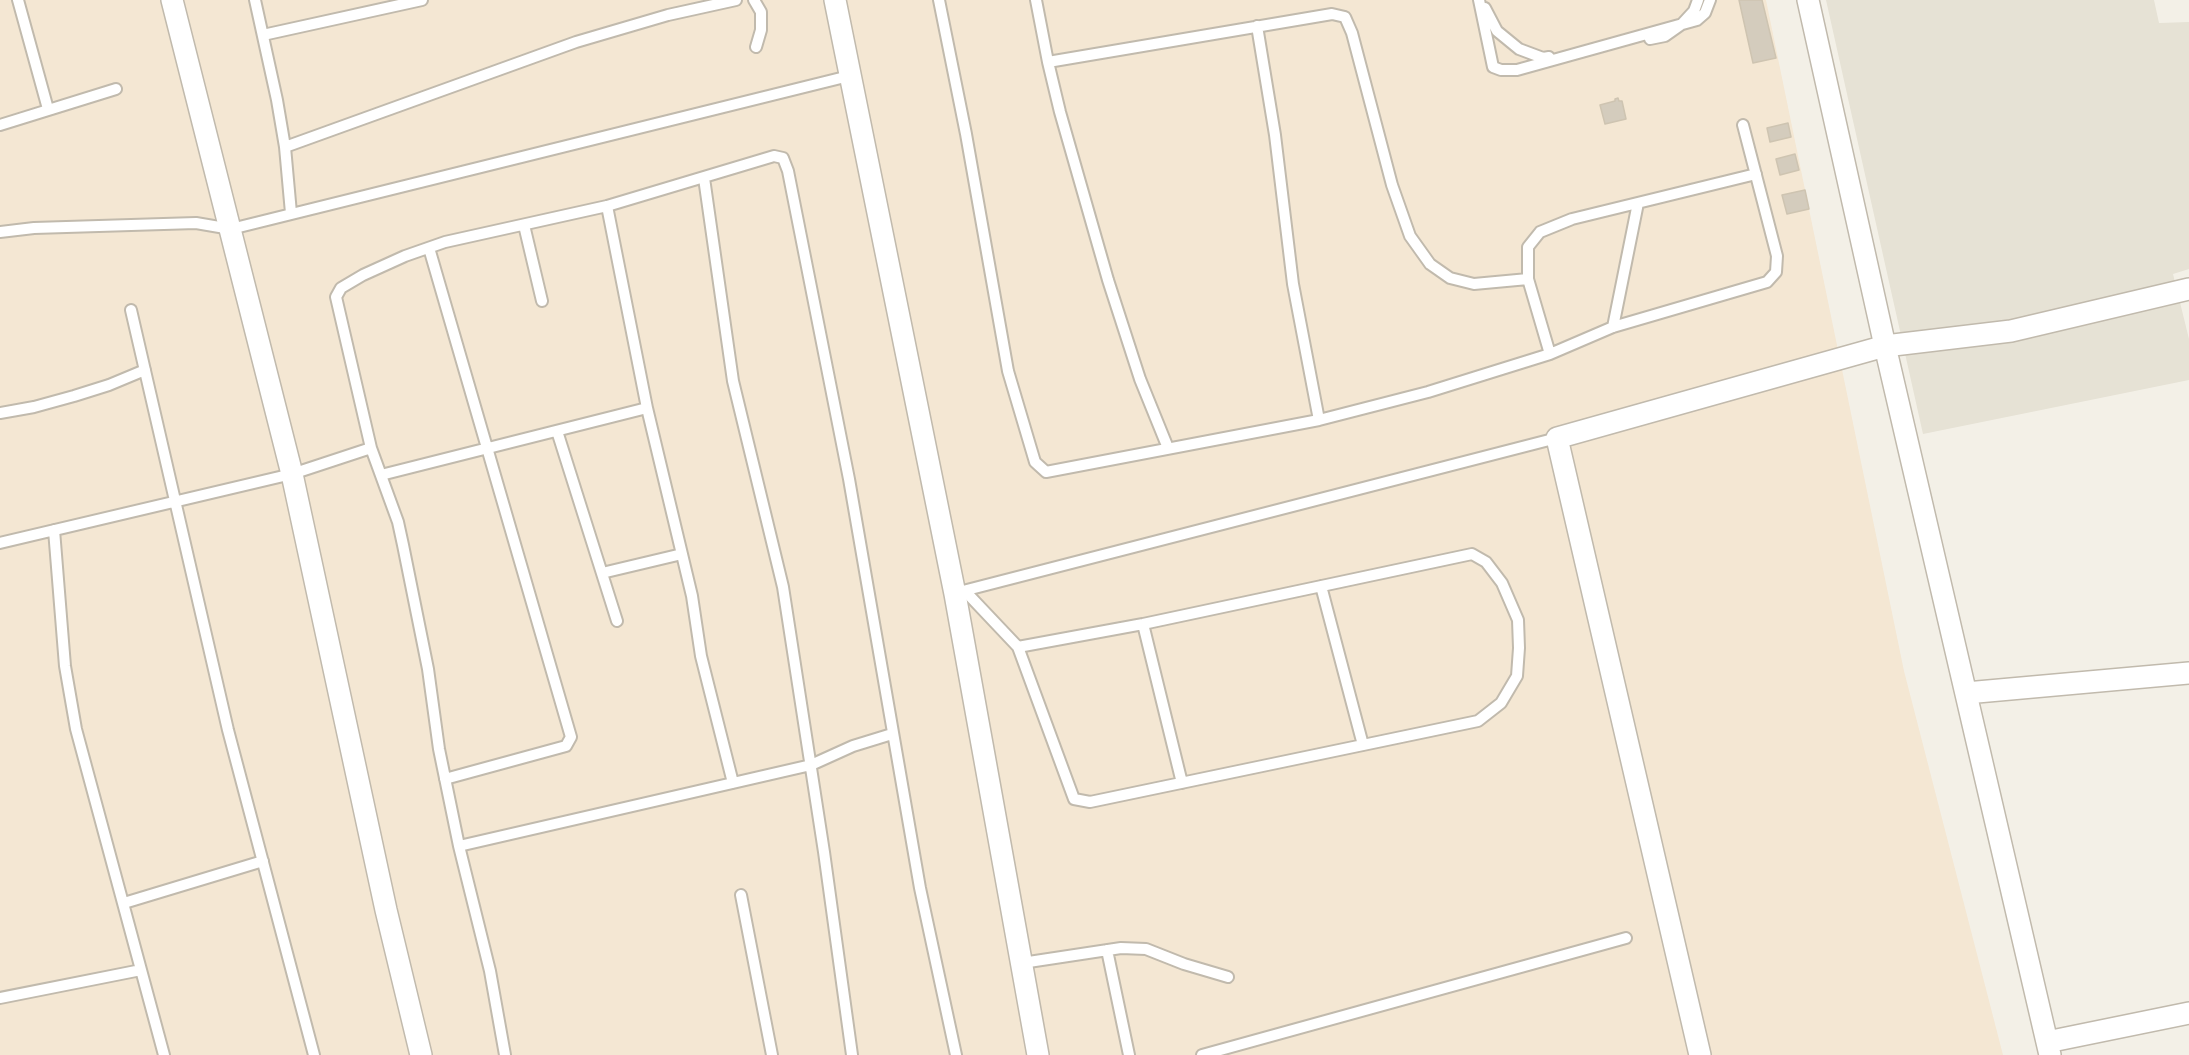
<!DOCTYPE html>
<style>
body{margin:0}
canvas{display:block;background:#f3f0e7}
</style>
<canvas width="2189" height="1055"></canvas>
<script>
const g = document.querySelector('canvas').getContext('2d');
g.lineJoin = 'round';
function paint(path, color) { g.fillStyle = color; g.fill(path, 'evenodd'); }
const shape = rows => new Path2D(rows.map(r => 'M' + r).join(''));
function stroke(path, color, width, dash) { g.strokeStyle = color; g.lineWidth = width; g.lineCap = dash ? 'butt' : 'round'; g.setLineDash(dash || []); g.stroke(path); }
const residential = shape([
 [1826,0,2154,0,2159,23,2189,22,2189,269,2173,274,2189,339,2189,380,1923,434]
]);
const commercial = shape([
 [0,0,1766,0,1904,671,2003,1055,0,1055]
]);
const building = shape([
 [1739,0,1762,0,1776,58,1753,63,1739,0],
 [1618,98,1619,101,1622,101,1626,119,1605,124,1600,105,1615,101,1615,99,1618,98],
 [1788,123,1791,137,1770,142,1767,128,1788,123],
 [1795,154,1799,170,1780,175,1776,159,1795,154],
 [1805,190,1809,209,1787,214,1782,195,1805,190]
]);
const lane = shape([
 [18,0,48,109],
 [255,0,277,100,285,147,291,213],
 [754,0,761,12,761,30,756,47],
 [939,0,966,134,1008,371,1035,462,1046,472,1319,420,1428,392,1550,354,1613,327,1767,282,1776,272,1777,256,1743,125],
 [1036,0,1048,62,1060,112,1108,280,1140,379,1168,448],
 [1479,0,1493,67,1501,70,1517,70,1697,20,1705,13,1710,0],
 [1485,8,1497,31,1519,49,1543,58,1549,57],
 [1257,26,1275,135,1293,284,1319,420],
 [263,35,422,0],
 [1650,39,1665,36,1682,24,1694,11,1698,0],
 [1048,62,1332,14,1345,17,1352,33,1392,185,1410,236,1430,264,1450,278,1474,284,1528,279],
 [0,125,116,89],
 [285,147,576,42,668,15,736,0],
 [704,178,733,381,783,587,824,852,852,1055],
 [607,206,647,408],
 [524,225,542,301],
 [0,232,34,228,196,223,231,229,849,76],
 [429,248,571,737,566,746,445,779],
 [131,310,228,730,314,1055],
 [1613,327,1638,203],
 [1550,354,1528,279,1528,247,1540,232,1572,219,1756,174],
 [0,413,34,407,74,396,109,385,145,370],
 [557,431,617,621],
 [381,475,647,408,692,596,701,656,733,783],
 [54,530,65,666,76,729,164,1055],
 [0,543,292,474,371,448],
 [602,573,682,554],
 [1321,586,1363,745],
 [965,591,1018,647,1074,799,1090,802,1478,721,1501,703,1517,676,1519,648,1518,620,1502,583,1486,562,1472,554,1143,624,1018,647],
 [959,592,1557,438],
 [1143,624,1182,783],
 [459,846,811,765,853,746,892,734],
 [741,895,772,1055],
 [124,903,263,861],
 [1107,950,1129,1055],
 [1022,963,1121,948,1146,949,1184,964,1228,977],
 [0,998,141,970],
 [505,1055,490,971,459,846,439,749,428,669,403,545,398,522,371,448,336,297,341,288,363,275,405,256,445,242,607,206,774,156,783,158,788,171,849,479,920,888,956,1055],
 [1202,1055,1626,938]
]);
const street = shape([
 [172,0,292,474,386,910,421,1055],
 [835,0,955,594,1038,1055],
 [1808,0,1885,346,2050,1055],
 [1966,693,2189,673],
 [2047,1042,2189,1013],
 [1700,1055,1557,438,1885,346,2011,331,2189,289]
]);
paint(residential, '#e6e2d5');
paint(commercial, '#f4e7d3');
paint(building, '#d4ccbd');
stroke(building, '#cec4b1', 1.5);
stroke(lane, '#c1baad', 14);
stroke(street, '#c1baad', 24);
stroke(lane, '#fff', 10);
stroke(street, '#fff', 21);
</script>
